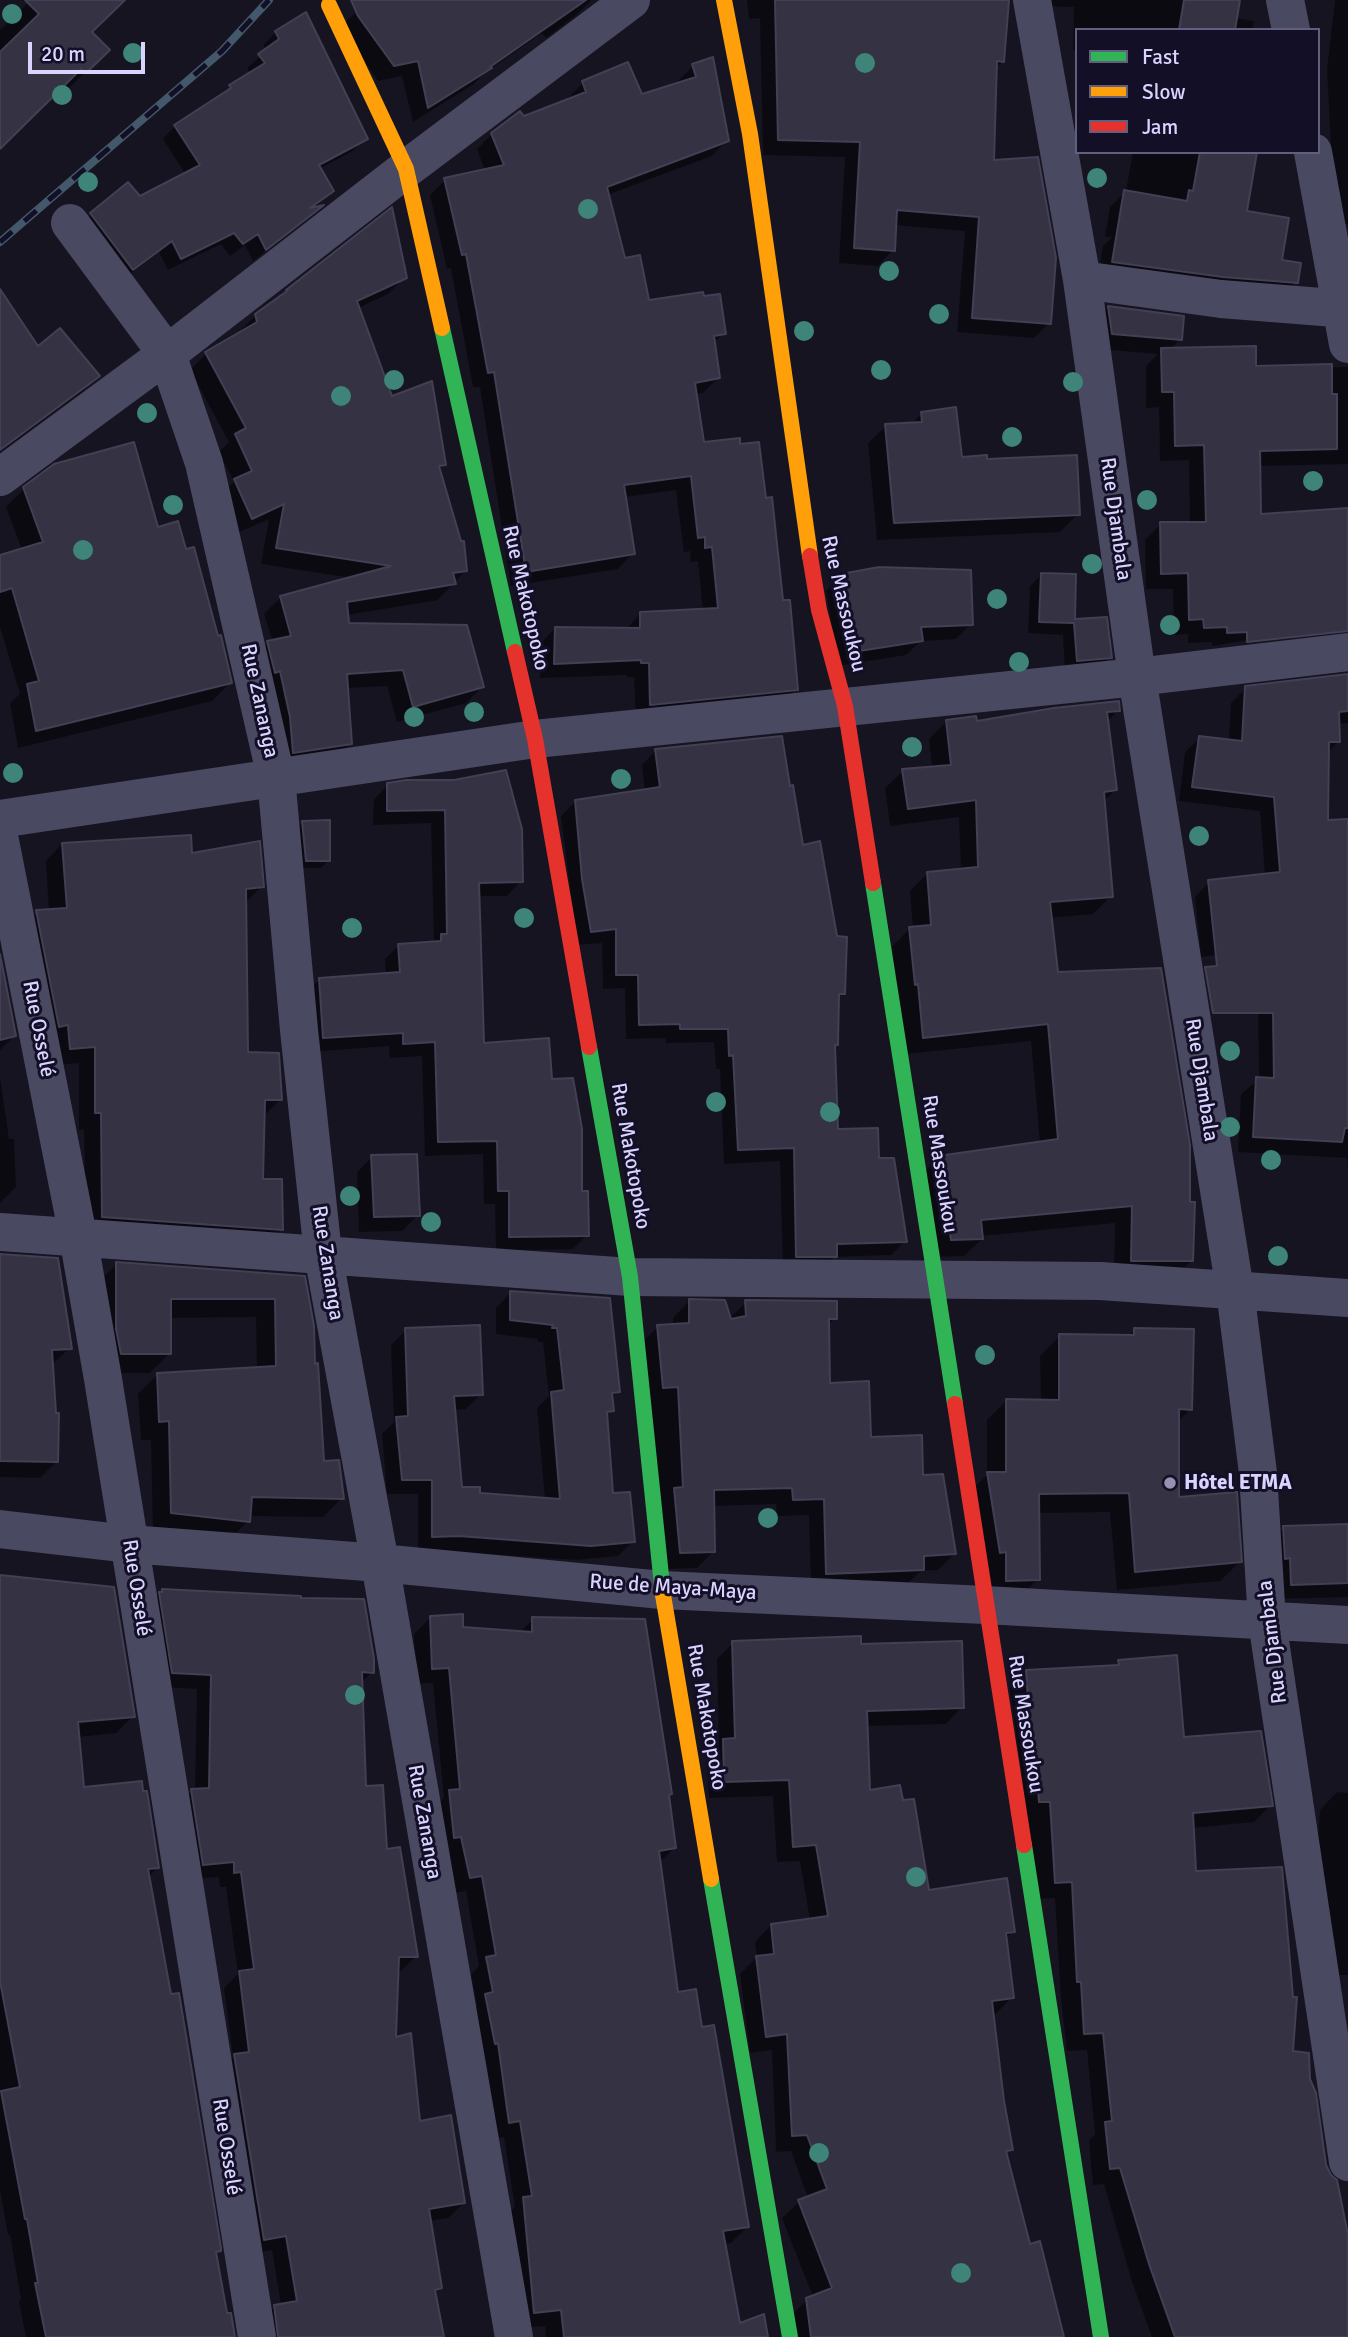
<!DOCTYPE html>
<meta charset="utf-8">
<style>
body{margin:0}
#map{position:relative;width:1348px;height:2337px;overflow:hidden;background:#161421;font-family:Signika,sans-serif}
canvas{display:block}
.legend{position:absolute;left:1075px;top:28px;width:245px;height:126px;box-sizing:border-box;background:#130f26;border:2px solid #625e7d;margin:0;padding:9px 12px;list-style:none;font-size:21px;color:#d9d4ff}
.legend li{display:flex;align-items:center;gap:14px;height:35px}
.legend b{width:35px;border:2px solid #625e7d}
.scale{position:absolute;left:28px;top:42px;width:117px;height:32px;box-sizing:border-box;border:4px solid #d9d4ff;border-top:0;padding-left:9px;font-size:21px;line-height:24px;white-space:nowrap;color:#d9d4ff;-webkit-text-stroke:5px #130f26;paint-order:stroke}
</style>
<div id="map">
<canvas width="1348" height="2337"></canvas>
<ul class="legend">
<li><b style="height:9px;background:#30b455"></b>Fast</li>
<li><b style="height:9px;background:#ff9f0a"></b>Slow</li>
<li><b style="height:9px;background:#e5322d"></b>Jam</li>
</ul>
<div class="scale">20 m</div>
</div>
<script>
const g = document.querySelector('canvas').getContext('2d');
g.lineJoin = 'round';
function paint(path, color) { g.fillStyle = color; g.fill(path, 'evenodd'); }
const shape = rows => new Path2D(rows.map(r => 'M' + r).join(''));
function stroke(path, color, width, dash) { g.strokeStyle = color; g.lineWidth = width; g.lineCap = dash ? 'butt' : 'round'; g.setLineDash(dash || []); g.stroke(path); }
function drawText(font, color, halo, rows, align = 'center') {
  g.font = font + ' Signika,sans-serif'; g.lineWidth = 6; g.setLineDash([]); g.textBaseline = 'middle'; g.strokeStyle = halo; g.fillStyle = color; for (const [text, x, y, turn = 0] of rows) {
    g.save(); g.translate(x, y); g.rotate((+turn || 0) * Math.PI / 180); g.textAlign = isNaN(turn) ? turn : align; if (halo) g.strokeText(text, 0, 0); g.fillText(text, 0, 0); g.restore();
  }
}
const shadow = shape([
 [31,0,123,0,90,32,107,50,65,92,60,87,0,147,0,30],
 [370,0,591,0,591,1,575,16,546,38,542,33,482,75,474,84,413,122,402,76,378,81,341,26],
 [747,0,1009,0,1003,61,995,69,992,162,1049,323,1034,338,957,332,965,231,894,225,893,250,878,266,839,263,845,157,763,155,760,18,749,19],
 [1032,0,1238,0,1235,18,1254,21,1252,30,1077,30,1077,50,1073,50,1074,7,1036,6],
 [1335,0,1348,0,1348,224,1335,225,1327,69],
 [276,32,365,138,353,151,319,169,332,191,310,210,318,208,309,217,253,261,245,245,230,256,221,244,168,270,159,252,120,282,78,226,128,184,139,198,186,175,163,139,175,126,251,74,247,68,267,50,263,45],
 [693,66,727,140,712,156,607,195,624,260,647,302,724,333,713,343,718,378,703,393,695,394,703,444,782,602,796,689,781,704,636,719,634,677,627,677,627,675,540,678,540,644,555,628,625,630,640,614,703,611,698,561,691,562,690,551,684,552,676,490,624,497,633,553,618,569,511,586,480,387,473,387,451,268,447,269,430,195,445,180,485,171,477,149,492,134,523,118,569,100,568,98,583,83,641,96,679,84,678,81],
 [1133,152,1256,152,1244,215,1296,282,1281,298,1098,277,1103,246,1112,237,1105,237,1110,207,1126,191],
 [405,277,388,294,358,308,391,398,444,464,439,470,465,571,438,600,347,615,347,625,482,687,466,703,397,722,387,686,347,688,350,744,334,760,277,767,252,659,268,643,273,642,264,614,281,597,352,578,261,564,269,519,235,534,218,497,234,482,219,452,229,442,190,370,206,354,240,334,239,332,256,315,287,291],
 [0,293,38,349,97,376,84,390,0,452],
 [1108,307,1180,339,1170,350,1254,368,1348,367,1348,464,1259,466,1259,516,1348,510,1347,623,1212,646,1212,642,1188,643,1188,634,1174,635,1173,589,1146,589,1145,540,1161,524,1190,524,1189,460,1160,461,1159,407,1146,408,1146,366,1158,354,1097,349,1093,323],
 [921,414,961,458,986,461,1078,514,1060,532,877,540,868,443,886,426,911,424],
 [24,489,156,529,230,683,212,701,18,748,10,703,20,694,0,627,0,557,22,550,6,507],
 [1042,574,1073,621,1110,657,1099,669,1065,672,1063,635,1028,633,1030,586],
 [841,576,971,624,956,639,921,641,906,655,838,666,826,591],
 [1348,676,1348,723,1338,724,1339,741,1327,753,1327,822,1348,820,1348,932,1328,941,1201,957,1195,897,1209,882,1265,875,1260,811,1179,801,1185,752,1200,738,1229,741,1231,703,1246,688],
 [1118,710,1107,722,1116,789,1103,802,1111,896,1093,914,1050,918,1056,974,1192,1260,1174,1278,1114,1278,1115,1223,981,1236,982,1239,964,1256,934,1257,921,1175,939,1158,1040,1143,1031,1041,906,1054,892,947,909,929,913,928,910,891,928,873,961,871,959,817,890,826,885,788,903,771,932,768,929,739,946,722,976,723],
 [656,750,801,847,843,993,837,999,836,1044,834,1047,836,1131,877,1160,905,1241,891,1255,834,1257,821,1270,783,1270,780,1161,724,1164,720,1069,716,1069,714,1042,666,1043,666,1038,626,1039,625,988,603,989,602,943,577,945,561,816,576,801,645,791,642,765],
 [454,782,521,881,507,896,478,896,482,1045,550,1081,580,1193,587,1235,573,1249,496,1251,495,1204,484,1204,483,1154,425,1156,422,1056,390,1058,389,1046,309,1052,306,993,320,979,386,974,385,959,399,945,434,943,431,823,373,825,374,799,388,785],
 [303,822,329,860,321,868,299,868,295,830],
 [62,844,190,855,262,886,245,903,246,1054,280,1100,263,1117,261,1181,281,1230,264,1246,86,1234,84,1129,79,1130,79,1063,54,1065,20,930,37,913,49,912,46,861],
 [0,963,14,1036,0,1050],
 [1348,989,1348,1171,1347,1158,1238,1152,1241,1094,1259,1079,1258,1005],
 [0,1077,9,1139,14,1139,16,1187,0,1203],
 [372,1157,418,1215,402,1231,359,1232,357,1172],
 [0,1256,70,1348,51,1365,57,1461,40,1478,0,1477],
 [117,1264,303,1277,322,1463,342,1498,323,1517,248,1516,248,1521,229,1540,153,1532,151,1440,141,1440,138,1394,157,1375,257,1369,256,1317,170,1318,170,1353,150,1373,102,1373,98,1283],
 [510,1293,609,1299,618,1391,611,1398,612,1410,606,1417,612,1495,633,1541,618,1556,575,1560,443,1551,418,1551,418,1494,387,1494,382,1434,394,1422,391,1345,406,1330,481,1394,466,1409,453,1410,460,1489,478,1495,545,1500,537,1408,549,1396,543,1342,538,1342,538,1339,496,1334,496,1308],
 [689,1301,729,1319,746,1302,835,1318,827,1326,828,1385,870,1439,921,1477,954,1554,938,1570,921,1571,906,1585,811,1590,809,1515,777,1516,776,1504,713,1506,713,1552,697,1568,664,1569,641,1343,658,1327,673,1326,673,1318],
 [1135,1330,1191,1409,1177,1422,1177,1499,1240,1562,1220,1581,1117,1590,1110,1512,1038,1513,1038,1579,1018,1599,988,1599,969,1493,987,1475,987,1420,1006,1401,1041,1401,1040,1356,1060,1336,1128,1336],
 [1348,1526,1348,1597,1276,1599,1269,1543,1284,1528],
 [0,1577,133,1716,116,1733,78,1737,82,1789,158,1867,148,1878,219,2250,215,2255,226,2315,233,2337,26,2337,19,2302,21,2299,10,2235,8,2235,0,2190],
 [160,1593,372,1672,360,1684,364,1788,416,1956,401,1971,396,1971,394,2039,419,2123,464,2203,448,2218,429,2221,440,2288,434,2294,442,2337,262,2337,260,2322,275,2306,281,2305,272,2250,249,2254,219,2071,233,2057,224,1988,238,1974,226,1887,220,1887,219,1877,188,1879,177,1806,192,1791,195,1791,197,1689,158,1687,145,1608],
 [430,1618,462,1628,519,1633,533,1619,667,1796,674,1848,659,1863,676,1994,700,2029,747,2227,731,2243,724,2244,739,2325,766,2337,546,2337,545,2326,518,2328,507,2215,515,2207,504,2137,493,2138,469,2012,477,2005,471,1975,479,1966,466,1891,454,1893,434,1808,444,1798,433,1683,416,1684,414,1634],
 [733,1643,860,1646,962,1707,946,1724,866,1726,868,1792,928,1892,1013,1931,1005,1939,1012,1997,996,2014,992,2014,1011,2149,1005,2155,1029,2246,1058,2337,794,2337,790,2316,807,2300,813,2297,782,2218,799,2202,808,2198,791,2151,776,2152,772,2050,750,2053,740,1974,757,1957,755,1942,771,1925,810,1920,800,1861,777,1862,773,1796,709,1798,707,1757,719,1745,717,1659],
 [1119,1662,1182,1739,1271,1805,1254,1822,1192,1828,1195,1873,1291,2053,1308,2079,1325,2166,1348,2244,1348,2337,1152,2337,1132,2282,1104,2184,1093,2185,1089,2141,1095,2134,1087,2050,1067,2051,1061,1999,1055,1898,1039,1899,1010,1689,1027,1672,1114,1667],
 [1337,1792,1348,1793,1348,1975,1323,1975,1313,1911,1320,1810]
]);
const building = shape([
 [25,0,125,0,92,32,110,50,86,73,81,69,0,149,0,52,39,14,25,0],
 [351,0,586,0,490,67,492,68,428,108,418,61,394,66,358,16,351,0],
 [775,0,1009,0,1004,62,997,61,994,160,1038,157,1056,258,1051,324,972,318,979,217,897,210,895,251,854,248,860,142,778,140,775,0],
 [1184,0,1240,0,1235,30,1179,30,1184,0],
 [306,12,368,139,319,165,334,191,310,208,324,205,266,250,258,234,243,244,234,233,181,259,172,241,133,270,90,213,128,182,140,196,200,165,174,125,231,88,229,85,265,63,258,54,279,39,275,31,306,12],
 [713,57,729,141,607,187,625,258,640,255,649,300,703,292,704,296,720,294,726,334,714,336,720,378,695,383,704,442,740,438,740,444,759,442,766,498,772,497,783,600,790,600,798,690,650,705,649,663,641,663,641,660,554,664,555,627,640,628,640,612,718,608,712,547,705,548,705,537,698,538,691,476,624,485,635,554,526,572,494,372,488,373,466,254,462,255,444,178,504,165,491,133,520,111,524,116,586,92,582,81,628,62,642,94,696,77,692,64,713,57],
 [1200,152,1257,152,1247,211,1289,218,1282,260,1301,263,1298,283,1223,277,1112,262,1124,190,1187,201,1189,190,1193,191,1200,152],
 [392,207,407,278,357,301,392,396,432,381,446,465,439,466,461,541,464,541,467,571,453,573,456,584,347,602,349,623,467,625,484,687,413,707,403,670,347,674,352,744,293,753,290,717,280,671,275,673,267,641,291,636,280,596,391,566,276,548,284,504,252,519,234,479,252,471,235,434,246,428,205,352,257,322,255,314,287,291,286,290,392,207],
 [0,289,38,346,60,328,100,376,0,450,0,289],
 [1108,306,1184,316,1182,340,1112,334,1108,306],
 [1256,346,1256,366,1332,364,1332,394,1337,394,1337,449,1260,451,1261,514,1348,508,1348,631,1247,642,1247,632,1227,633,1227,627,1204,628,1203,619,1189,620,1188,573,1161,574,1160,522,1206,522,1204,445,1175,446,1174,392,1162,392,1161,348,1256,346],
 [956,407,962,457,987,455,987,459,1077,455,1080,515,894,523,885,424,922,422,921,412,956,407],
 [134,442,158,527,178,521,186,549,194,547,218,636,221,635,232,683,36,731,27,684,39,681,12,588,0,592,0,555,43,542,23,487,54,464,134,442],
 [879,567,971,570,973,625,921,627,923,641,853,652,841,574,879,567],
 [1041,573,1076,574,1075,619,1107,617,1112,658,1077,661,1074,623,1039,622,1041,573],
 [1348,674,1348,711,1339,712,1340,742,1329,742,1328,820,1348,819,1348,1128,1345,1128,1342,1142,1253,1137,1256,1077,1274,1078,1273,1013,1213,1013,1205,967,1217,966,1208,880,1280,872,1274,797,1192,787,1199,736,1242,741,1245,686,1348,674],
 [1119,701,1120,711,1107,712,1117,790,1104,792,1113,897,1050,902,1058,972,1161,968,1190,1145,1190,1202,1195,1202,1193,1261,1131,1261,1132,1206,981,1220,983,1239,951,1240,938,1156,1058,1139,1048,1024,923,1038,918,984,915,985,909,927,931,925,927,872,978,867,976,800,908,809,902,769,951,765,946,720,976,716,977,721,1054,708,1119,701],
 [782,736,790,786,793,785,803,845,820,841,837,936,847,937,845,994,839,994,838,1045,835,1045,838,1129,878,1128,879,1158,894,1158,907,1242,837,1244,837,1257,796,1257,794,1148,738,1150,733,1055,729,1056,728,1029,680,1029,680,1024,639,1025,638,975,616,975,616,929,591,932,582,879,575,800,660,787,655,749,782,736],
 [506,770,522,829,523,882,479,883,484,1043,549,1038,552,1079,573,1078,582,1129,582,1191,588,1191,589,1236,509,1237,509,1191,498,1191,497,1141,438,1142,435,1042,403,1044,403,1033,323,1038,319,978,400,972,398,944,441,941,441,934,447,934,445,810,387,811,387,783,406,780,454,780,506,770],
 [330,820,330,861,306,861,302,821,330,820],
 [191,835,192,853,260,841,264,887,246,889,248,1052,279,1053,282,1100,265,1100,263,1179,282,1179,283,1230,102,1217,101,1113,95,1113,95,1047,70,1049,68,1025,59,1027,36,910,67,908,62,843,191,835],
 [0,954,16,1036,0,1040,0,954],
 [417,1154,420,1216,374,1217,371,1155,417,1154],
 [0,1254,58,1258,72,1349,52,1350,56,1413,59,1413,58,1462,0,1461,0,1254],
 [116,1262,305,1276,314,1326,315,1364,318,1363,324,1461,339,1460,344,1499,252,1497,250,1522,171,1513,169,1421,159,1422,157,1373,276,1366,275,1299,171,1299,171,1354,121,1354,116,1329,116,1262],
 [510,1291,610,1298,620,1392,612,1393,614,1411,607,1412,613,1493,630,1492,635,1542,591,1546,459,1536,432,1537,432,1480,402,1480,396,1417,408,1416,405,1328,480,1325,483,1395,454,1396,462,1487,480,1487,480,1493,560,1499,551,1392,564,1390,557,1328,552,1328,553,1325,510,1320,510,1291],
 [689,1299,725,1300,731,1319,746,1316,745,1300,837,1301,837,1319,829,1319,830,1383,869,1381,871,1437,922,1435,923,1475,943,1474,956,1554,924,1556,924,1570,826,1574,824,1499,793,1500,792,1488,714,1490,715,1552,680,1553,674,1488,683,1487,678,1387,663,1388,657,1325,689,1323,689,1299],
 [1134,1328,1194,1329,1192,1410,1179,1409,1179,1497,1237,1492,1242,1562,1135,1572,1129,1493,1039,1494,1040,1580,1006,1581,1006,1552,1000,1553,987,1472,1006,1472,1006,1399,1059,1400,1059,1334,1134,1335,1134,1328],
 [1348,1524,1348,1583,1291,1585,1290,1558,1285,1559,1283,1526,1348,1524],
 [0,1575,114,1587,135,1717,78,1722,84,1787,142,1781,143,1791,147,1791,159,1868,148,1869,171,1994,179,1993,221,2248,221,2251,216,2252,227,2313,231,2313,235,2337,46,2337,35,2283,38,2283,27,2219,25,2219,1,2091,20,2087,0,1981,0,1575],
 [162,1589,301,1596,301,1598,364,1599,374,1659,374,1673,362,1672,366,1786,383,1785,387,1849,400,1847,418,1957,399,1957,396,2037,411,2033,420,2121,451,2115,465,2203,429,2209,442,2288,435,2290,444,2337,278,2337,274,2305,297,2301,286,2236,264,2240,234,2054,249,2052,239,1971,254,1969,241,1872,234,1873,234,1862,203,1865,191,1789,209,1788,211,1675,172,1673,159,1592,162,1592,162,1589],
 [463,1614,463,1627,532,1632,532,1617,645,1619,672,1794,669,1795,676,1848,659,1851,678,1992,696,1989,702,2027,714,2025,749,2227,723,2231,740,2323,764,2314,768,2337,564,2337,561,2310,534,2313,523,2197,532,2196,520,2121,509,2123,498,2043,495,2044,485,1994,493,1992,486,1957,496,1955,482,1876,470,1878,461,1837,454,1838,449,1790,460,1789,449,1668,432,1669,430,1616,463,1614],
 [861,1636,861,1644,962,1641,964,1708,867,1711,870,1790,900,1785,903,1800,914,1799,929,1890,1007,1878,1015,1932,1006,1933,1014,1998,992,2001,1004,2101,1013,2150,1006,2151,1030,2244,1040,2241,1064,2337,811,2337,806,2298,832,2288,798,2200,827,2189,807,2135,792,2136,787,2034,766,2037,756,1956,774,1954,771,1924,828,1916,816,1845,793,1847,789,1780,724,1782,723,1739,735,1738,732,1641,861,1636],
 [1177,1655,1184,1737,1261,1731,1273,1806,1193,1813,1196,1871,1282,1867,1293,1997,1297,1997,1293,2051,1309,2053,1310,2079,1316,2093,1326,2165,1331,2175,1337,2180,1348,2235,1348,2337,1175,2337,1149,2264,1120,2168,1110,2169,1105,2122,1112,2121,1103,2033,1084,2034,1081,1982,1077,1982,1072,1882,1055,1883,1050,1802,1039,1802,1034,1732,1030,1732,1026,1670,1119,1665,1118,1660,1177,1655]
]);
const street = shape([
 [1032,0,1082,280,1137,677,1235,1290,1258,1473,1267,1621,1348,2162],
 [1285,0,1291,30],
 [1313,152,1348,344],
 [70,223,167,354,204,463,276,777,299,1030,323,1254,380,1563,514,2337],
 [1082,280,1221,299,1348,309],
 [0,477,167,354,406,169,631,0],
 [0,819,535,739,1137,677,1348,652],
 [0,841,78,1236,103,1379,257,2337],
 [0,1232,630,1277,1100,1281,1348,1298],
 [0,1529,129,1544,380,1563,662,1590,985,1605,1348,1625]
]);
const fast = shape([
 [442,328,515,652],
 [873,883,955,1404],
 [589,1047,630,1277,663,1595],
 [1024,1845,1101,2337],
 [711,1879,790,2337]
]);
const slow = shape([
 [724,0,750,134,810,556],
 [329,5,406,169,442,328],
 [663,1595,711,1879]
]);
const jam = shape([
 [810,556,819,610,845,706,873,883],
 [515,652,535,739,589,1047],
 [955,1404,1024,1845]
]);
const rail = shape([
 [0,242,222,51,269,0]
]);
const trees = [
 [12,14],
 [133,53],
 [865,63],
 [62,95],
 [1097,178],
 [88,182],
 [588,209],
 [889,271],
 [939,314],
 [804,331],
 [881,370],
 [394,380],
 [1073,382],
 [341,396],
 [147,413],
 [1012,437],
 [1313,481],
 [1147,500],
 [173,505],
 [83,550],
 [1092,564],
 [997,599],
 [1170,625],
 [1019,662],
 [474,712],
 [414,717],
 [912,747],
 [13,773],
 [621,779],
 [1199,836],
 [524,918],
 [352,928],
 [1230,1051],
 [716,1102],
 [830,1112],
 [1230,1127],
 [1271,1160],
 [350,1196],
 [431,1222],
 [1278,1256],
 [985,1355],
 [768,1518],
 [355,1695],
 [916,1877],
 [819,2153],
 [961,2273]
];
const markers = [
 [1170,1483,7,"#9591b1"]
];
const streetNames = [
 ["Rue Djambala",1115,519,82],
 ["Rue Makotopoko",525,598,77],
 ["Rue Massoukou",843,604,77],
 ["Rue Zananga",259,701,78],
 ["Rue Osselé",38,1029,79],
 ["Rue Djambala",1201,1080,81],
 ["Rue Makotopoko",630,1156,80],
 ["Rue Massoukou",939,1164,81],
 ["Rue Zananga",327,1263,81],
 ["Rue Osselé",136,1588,81],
 ["Rue de Maya-Maya",673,1588,4],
 ["Rue Djambala",1273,1642,-97],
 ["Rue Makotopoko",706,1717,80],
 ["Rue Massoukou",1025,1724,81],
 ["Rue Zananga",424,1822,80],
 ["Rue Osselé",226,2147,81]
];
const poiNames = [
 ["Hôtel ETMA",1184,1483]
];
paint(shadow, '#0007');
paint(building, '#343243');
stroke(building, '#433f54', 2);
stroke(street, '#4a4962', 38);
stroke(fast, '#30b455', 16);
stroke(slow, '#ff9f0a', 16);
stroke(jam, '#e5322d', 16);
stroke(rail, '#43596b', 8);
stroke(rail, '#130f26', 5, [16]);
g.fillStyle = '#3e8478';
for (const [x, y] of trees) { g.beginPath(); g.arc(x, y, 10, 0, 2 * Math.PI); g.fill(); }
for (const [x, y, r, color] of markers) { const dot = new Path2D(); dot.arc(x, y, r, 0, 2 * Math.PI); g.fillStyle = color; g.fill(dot); stroke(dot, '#130f26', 2.5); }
drawText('21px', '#d9d4ff', '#130f26', streetNames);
drawText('bold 21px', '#d9d4ff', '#130f26', poiNames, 'left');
</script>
